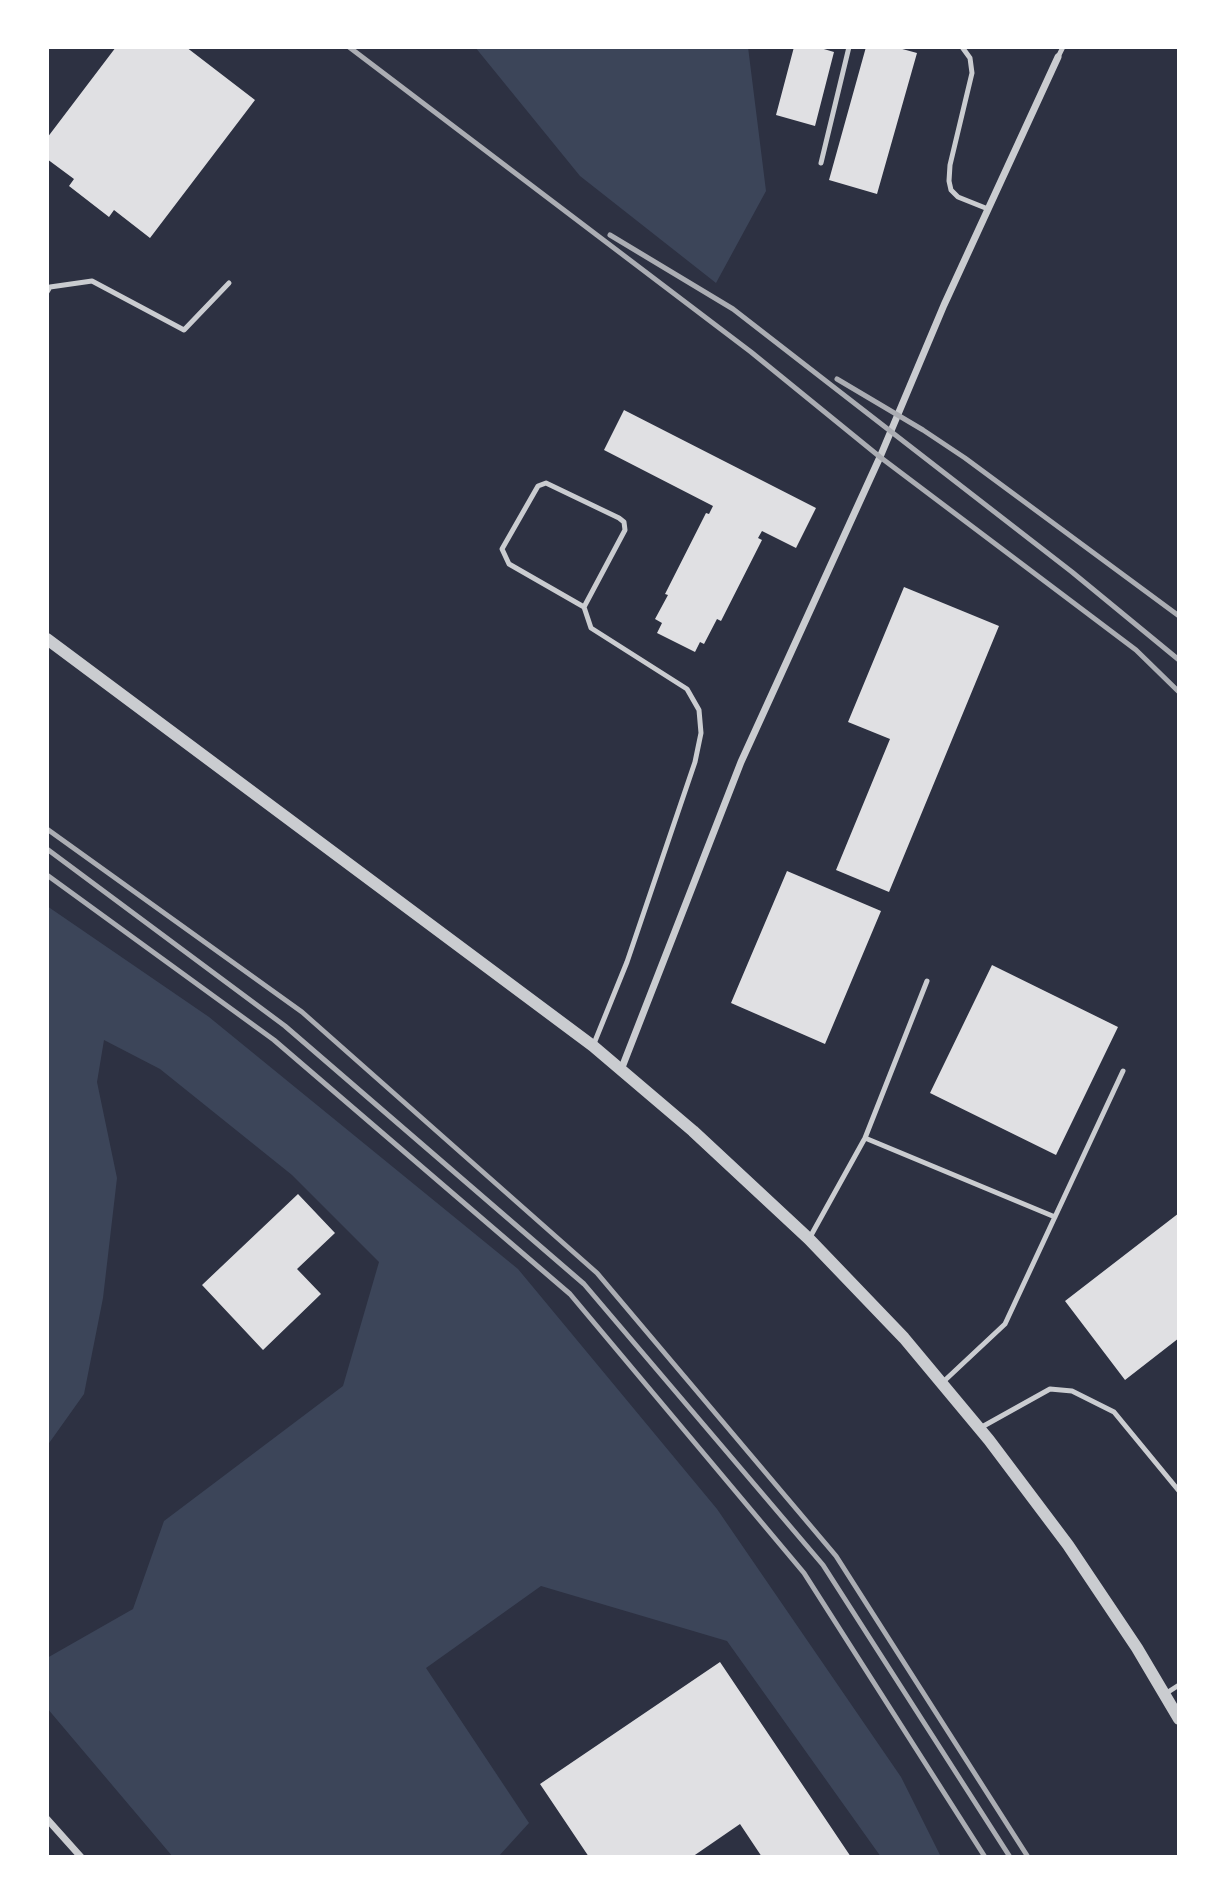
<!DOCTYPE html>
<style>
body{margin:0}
#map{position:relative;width:1226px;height:1904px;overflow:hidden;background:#2d3142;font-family:Spectral,serif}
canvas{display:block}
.frame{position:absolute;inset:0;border:49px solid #fff;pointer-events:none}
</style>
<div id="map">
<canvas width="1226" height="1904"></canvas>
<div class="frame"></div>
</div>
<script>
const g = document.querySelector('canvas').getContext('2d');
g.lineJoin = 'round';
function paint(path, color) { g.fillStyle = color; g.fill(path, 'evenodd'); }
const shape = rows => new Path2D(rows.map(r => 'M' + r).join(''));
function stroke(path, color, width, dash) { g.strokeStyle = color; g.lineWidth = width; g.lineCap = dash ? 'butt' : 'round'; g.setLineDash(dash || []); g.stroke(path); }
const green = shape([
 [475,47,748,47,766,191,716,283,580,176],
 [47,906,209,1017,518,1269,717,1509,901,1777,941,1857,881,1857,727,1641,541,1586,426,1668,529,1823,498,1857,173,1857,47,1708,47,1658,133,1609,164,1521,343,1386,379,1262,292,1175,160,1069,104,1040,97,1082,117,1178,103,1298,84,1394,47,1446]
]);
const building = shape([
 [116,47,186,47,255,100,150,238,114,210,109,217,69,186,74,179,47,159,47,138],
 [794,47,817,47,834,52,815,126,776,115],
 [866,47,895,47,917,53,877,194,829,180],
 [624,410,816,508,796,548,762,531,758,538,762,540,721,621,717,619,704,644,700,642,695,652,657,633,662,623,655,619,668,595,665,594,706,513,709,514,713,506,604,450],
 [904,587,999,626,889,892,836,870,890,739,848,722],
 [787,871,881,911,825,1044,731,1003],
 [992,965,1118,1027,1056,1155,930,1093],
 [298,1194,335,1233,297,1269,321,1294,263,1350,202,1285],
 [1179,1213,1179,1338,1125,1380,1065,1301],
 [720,1662,851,1857,762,1857,740,1824,692,1857,589,1857,540,1784]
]);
const service = shape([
 [962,47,970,58,972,73,950,165,949,181,951,190,958,197,988,209],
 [1058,57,1063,47],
 [821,163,849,47],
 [47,292,50,287,92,281,184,330,229,283],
 [584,607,625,530,624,522,619,518,546,483,538,486,502,549,509,564,584,607,591,628,687,689,699,710,701,733,695,762,627,962,593,1046],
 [865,1138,1055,1217],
 [809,1239,865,1138,927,981],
 [942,1383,1005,1324,1123,1071],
 [980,1428,1050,1389,1072,1391,1114,1412,1179,1491],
 [1165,1694,1179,1685]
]);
const minor = shape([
 [621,1070,741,762,880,457,944,305,1058,57],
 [47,1819,81,1857]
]);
const tertiary = shape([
 [47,639,593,1046,693,1131,809,1239,904,1338,989,1440,1068,1545,1137,1648,1179,1719]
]);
const rail = shape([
 [349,47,751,352,880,457,1136,650,1179,692],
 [610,235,733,309,1072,572,1179,660],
 [837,379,923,430,965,458,1179,616],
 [47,829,302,1012,597,1273,836,1556,1028,1857],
 [47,849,285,1026,584,1284,823,1565,1010,1857],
 [47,875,274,1040,570,1294,804,1573,985,1857]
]);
paint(green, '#3c4559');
paint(building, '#e0e0e3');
stroke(service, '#caccd0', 5);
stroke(minor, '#caccd0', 7);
stroke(tertiary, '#caccd0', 12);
stroke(rail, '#abadb3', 5);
</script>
